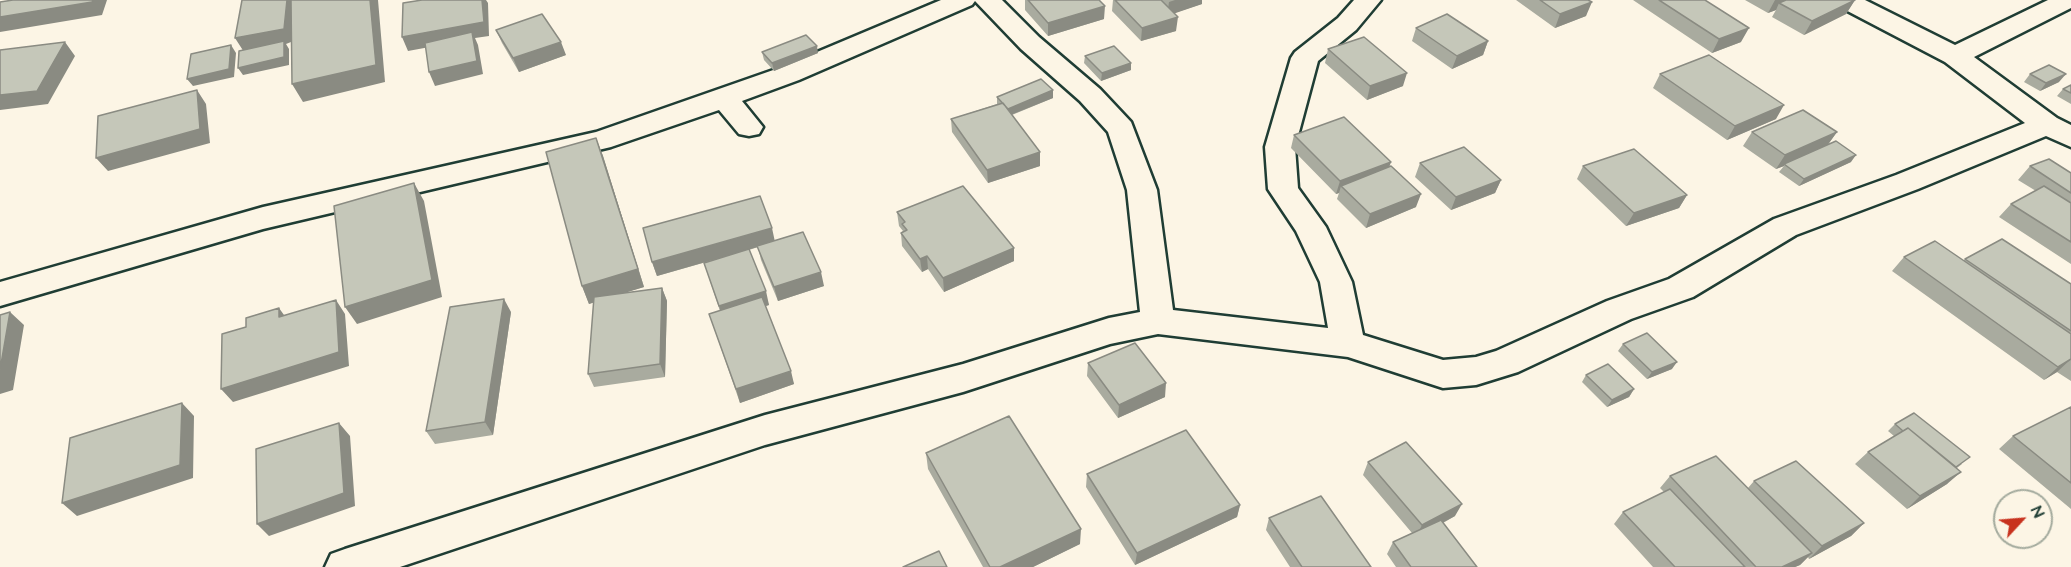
<!DOCTYPE html>
<style>
body{margin:0}
#map{position:relative;width:2071px;height:567px;overflow:hidden;background:#fcf5e5;font-family:"Architects Daughter",sans-serif}
canvas{display:block}
.north{position:absolute;left:1993px;top:489px;width:60px;height:60px;box-sizing:border-box;background:#fcf5e5;border:2px solid #a4ab9e;border-radius:50%;rotate:64deg;font-size:16px;font-weight:700;line-height:24px;text-align:center;color:#1f3d34}
.north::after{content:'';display:block;margin:auto;width:21px;height:27px;background:#c8321e;clip-path:polygon(50% 0,100% 100%,50% 72%,0 100%)}
</style>
<div id="map">
<canvas width="2071" height="567"></canvas>
<div class="north">N</div>
</div>
<script>
const g = document.querySelector('canvas').getContext('2d');
g.lineJoin = 'round';
const shape = rows => new Path2D(rows.map(r => 'M' + r).join(''));
function stroke(path, color, width, dash) { g.strokeStyle = color; g.lineWidth = width; g.lineCap = dash ? 'butt' : 'round'; g.setLineDash(dash || []); g.stroke(path); }
function paint(path, color) { g.fillStyle = color; g.fill(path, 'evenodd'); }
const street = shape([
 [941,0,1002,0,1039,37,1100,89,1131,122,1157,190,1173,310,1328,328,1320,282,1296,231,1268,189,1265,147,1291,58,1295,52,1338,18,1354,0,1381,0,1356,30,1318,61,1295,147,1298,188,1326,227,1352,282,1363,335,1443,360,1476,357,1496,351,1607,301,1669,279,1774,219,1896,175,2025,123,1945,62,1836,5,1832,0,1865,0,1955,45,2048,0,2071,0,2071,8,1974,57,2057,118,2071,125,2071,147,2046,136,1918,189,1796,235,1693,297,1631,319,1518,372,1476,385,1443,388,1348,357,1158,334,1110,344,963,392,765,445,400,567,325,567,331,554,345,549,765,415,963,364,1109,318,1140,312,1127,190,1108,132,1080,101,1021,49,975,1,972,5,799,80,742,101,763,127,759,134,749,136,739,134,719,110,611,147,263,229,0,306,0,282,263,207,596,132,779,68,941,0]
]);
const wall = shape([
 [1025,0,1100,0,1104,19,1048,36,1025,10],
 [1113,0,1202,0,1202,4,1174,13,1176,31,1141,41,1112,11],
 [1516,0,1588,0,1586,16,1555,28],
 [1633,0,1705,0,1741,42,1712,53],
 [1745,0,1855,0,1846,14,1804,35,1772,17,1776,10,1768,13],
 [1416,28,1488,41,1483,55,1452,69,1412,41],
 [496,30,566,55,519,72,502,43],
 [1328,49,1403,86,1367,100,1325,63],
 [762,52,818,53,774,71,764,60],
 [1085,56,1131,63,1131,70,1101,81,1084,63],
 [1660,74,1776,119,1727,140,1653,88],
 [2030,74,2059,82,2040,91,2024,82],
 [2071,85,2071,104,2057,96,2063,89],
 [1053,90,1053,98,1012,115,1040,152,1040,166,988,183,952,132,951,119,997,104,997,97],
 [1752,132,1837,132,1828,144,1851,162,1799,186,1779,172,1784,166,1776,169,1743,146],
 [1294,135,1391,162,1389,166,1416,207,1366,228,1337,199,1339,193,1336,194,1291,148],
 [596,138,603,156,644,287,623,293,662,288,667,301,665,377,594,387,588,374,594,302,589,304,582,286],
 [1420,163,1501,180,1495,193,1451,210,1415,177],
 [1583,166,1687,195,1679,208,1626,226,1577,179],
 [2030,166,2071,173,2071,264,1999,217,2011,204,2036,191,2018,180],
 [897,212,1014,248,1014,261,944,292,928,269,922,272,902,246,901,233,903,231,899,226],
 [775,240,824,286,778,301,761,260,758,247,749,250,769,305,765,306,794,384,740,403,709,314,720,311,704,263,731,255,657,276,652,262],
 [1904,257,1964,260,1965,259,2071,284,2071,381,2057,372,2044,380,1892,271],
 [511,312,493,435,435,444,426,431],
 [1623,344,1672,369,1647,379,1618,351],
 [1088,363,1165,397,1118,418,1087,376],
 [1586,375,1634,389,1629,397,1607,407,1582,382],
 [2071,407,2071,509,1999,449,2013,436],
 [1895,424,1962,464,1957,468,1947,484,1907,509,1855,464,1868,452,1894,436,1888,431],
 [926,453,1080,544,1033,567,983,567,928,469],
 [1368,462,1455,516,1443,523,1477,567,1396,567,1387,554,1393,542,1412,533,1363,475],
 [1087,474,1240,505,1237,517,1135,565,1086,487],
 [1670,476,1748,488,1754,481,1864,523,1851,536,1809,559,1808,557,1800,565,1795,567,1653,567,1614,524,1623,512,1664,492,1660,488],
 [1269,518,1371,567,1290,567,1266,530]
]);
const shadedWall = shape([
 [93,0,107,0,102,15,0,32,0,17],
 [287,0,296,0,291,42,286,44,289,49,289,65,243,75,238,68,244,52,235,38],
 [370,0,378,0,385,82,303,102,292,84],
 [482,0,486,0,488,3,489,36,475,38,478,45,483,74,435,86,429,72,473,39,408,51,402,37],
 [1175,0,1202,0,1202,4,1167,16,1169,2],
 [1775,0,1799,0,1779,3,1776,10,1768,13],
 [1855,0,1846,14,1804,35,1812,21],
 [1592,2,1586,16,1555,28,1560,14],
 [1105,6,1104,19,1048,36,1048,23],
 [1178,17,1176,31,1141,41,1142,28],
 [1749,28,1741,42,1712,53,1719,39],
 [1488,41,1483,55,1452,69,1457,56],
 [65,42,75,56,48,104,0,110,0,95],
 [561,42,566,55,519,72,513,58],
 [231,45,236,53,234,77,193,86,187,79],
 [817,46,818,53,774,71,772,63],
 [1131,63,1131,70,1101,81,1102,73],
 [1407,73,1403,86,1367,100,1370,86],
 [2066,74,2059,82,2040,91,2046,83],
 [197,90,206,104,210,143,108,171,96,158],
 [1053,90,1053,98,1008,116,1008,109],
 [1784,105,1776,119,1727,140,1735,126],
 [1837,132,1827,146,1784,164,1784,166,1776,169,1785,155],
 [596,138,603,156,644,287,589,304,582,286],
 [1040,152,1040,166,988,183,987,170],
 [1856,155,1851,162,1799,186,1804,179],
 [1391,162,1386,176,1341,186,1339,193,1336,194,1340,181],
 [1501,180,1495,193,1451,210,1456,197],
 [414,183,424,201,442,297,357,324,345,307],
 [1421,194,1416,207,1366,228,1370,214],
 [1687,195,1679,208,1626,226,1634,213],
 [772,228,775,242,657,276,652,262],
 [1014,248,1014,261,944,292,943,278],
 [927,256,928,269,922,272,920,259],
 [821,272,824,286,778,301,774,287],
 [662,288,667,301,665,377,660,364],
 [766,291,769,305,723,320,719,306],
 [504,299,511,312,493,435,485,422],
 [336,300,345,314,349,366,233,402,221,389],
 [279,308,289,322,279,317],
 [10,312,24,325,13,390,0,394,0,370],
 [2071,359,2057,372,2044,380,2058,367],
 [1677,362,1672,369,1647,379,1652,372],
 [791,371,794,384,740,403,736,389],
 [1166,383,1165,397,1118,418,1119,405],
 [1634,389,1629,397,1607,407,1612,400],
 [182,403,194,416,193,478,77,516,62,503],
 [339,423,350,436,355,506,269,536,257,524],
 [1961,472,1947,484,1907,509,1920,496],
 [1462,504,1455,516,1416,537,1422,525],
 [1240,505,1237,517,1135,565,1137,553],
 [1864,523,1851,536,1809,559,1822,546],
 [1081,529,1080,544,1033,567,1000,567],
 [1812,553,1800,565,1795,567,1782,567]
]);
const building = shape([
 [13,0,93,0,92,2,0,17,0,2,13,0],
 [242,0,287,0,284,29,235,38,242,0],
 [291,0,370,0,376,65,292,84,291,0],
 [422,0,482,0,484,22,402,37,403,3,422,0],
 [1028,0,1099,0,1105,6,1048,23,1028,0],
 [1115,0,1161,0,1178,17,1142,28,1115,0],
 [1540,0,1588,0,1592,2,1560,14,1540,0],
 [1659,0,1705,0,1749,28,1719,39,1659,0],
 [1786,0,1855,0,1812,21,1779,3,1786,0],
 [542,14,561,42,513,58,496,30,542,14],
 [1447,14,1488,41,1457,56,1416,28,1447,14],
 [472,32,477,61,429,72,425,43,472,32],
 [806,35,817,46,772,63,762,52,806,35],
 [1364,37,1407,73,1370,86,1328,49,1364,37],
 [284,41,284,57,238,68,239,51,284,41],
 [65,42,37,91,0,95,0,50,65,42],
 [231,45,229,69,187,79,191,54,231,45],
 [1114,46,1131,63,1102,73,1085,56,1114,46],
 [1709,55,1784,105,1735,126,1660,74,1709,55],
 [2049,65,2066,74,2046,83,2030,74,2049,65],
 [1041,79,1053,90,1008,109,997,97,1041,79],
 [2071,85,2071,93,2063,89,2071,85],
 [197,90,200,129,96,158,98,116,197,90],
 [1003,103,1040,152,987,170,951,119,1003,103],
 [1803,110,1837,132,1785,155,1752,132,1803,110],
 [1344,117,1391,162,1340,181,1294,135,1344,117],
 [596,138,638,269,582,286,546,152,596,138],
 [1836,141,1856,155,1804,179,1784,164,1836,141],
 [1464,147,1501,180,1456,197,1420,163,1464,147],
 [1634,149,1687,195,1634,213,1583,166,1634,149],
 [2049,159,2071,173,2071,193,2030,166,2049,159],
 [1391,166,1421,194,1370,214,1341,186,1391,166],
 [414,183,432,280,345,307,334,206,414,183],
 [963,186,1014,248,943,278,927,256,920,259,901,233,907,230,902,224,905,222,897,212,963,186],
 [2044,186,2071,203,2071,242,2011,204,2044,186],
 [760,196,772,228,652,262,643,228,760,196],
 [803,232,821,272,774,287,757,246,803,232],
 [2002,239,2071,284,2071,331,1965,259,2002,239],
 [1935,241,2071,334,2071,359,2058,367,1904,257,1935,241],
 [749,249,766,291,719,306,704,263,749,249],
 [662,288,660,364,588,374,594,297,662,288],
 [762,297,791,371,736,389,709,314,762,297],
 [504,299,485,422,426,431,450,307,504,299],
 [336,300,339,352,221,389,222,334,246,327,246,318,279,308,279,317,336,300],
 [10,312,0,370,0,315,10,312],
 [1647,333,1677,362,1652,372,1623,344,1647,333],
 [1135,343,1166,383,1119,405,1088,363,1135,343],
 [1608,364,1634,389,1612,400,1586,375,1608,364],
 [182,403,180,465,62,503,70,438,182,403],
 [2071,407,2071,483,2013,436,2071,407],
 [1914,413,1970,457,1956,467,1908,428,1903,431,1895,424,1914,413],
 [1009,416,1081,529,1000,567,990,567,926,453,1009,416],
 [339,423,344,493,257,524,256,449,339,423],
 [1908,428,1961,472,1920,496,1868,452,1908,428],
 [1186,430,1240,505,1137,553,1087,474,1186,430],
 [1406,442,1462,504,1422,525,1368,462,1406,442],
 [1716,456,1812,553,1782,567,1756,567,1670,476,1716,456],
 [1796,461,1864,523,1822,546,1754,481,1796,461],
 [1670,489,1745,567,1675,567,1623,512,1670,489],
 [1321,496,1371,567,1302,567,1269,518,1321,496],
 [1441,520,1477,567,1411,567,1393,542,1441,520],
 [939,551,947,567,903,567,939,551]
]);
stroke(street, '#1f3d34', 5);
paint(street, '#fcf5e5');
paint(wall, '#a9ab9f');
paint(shadedWall, '#8a8b82');
paint(building, '#c5c7b9');
stroke(building, '#8a8b82', 1.5);
</script>
